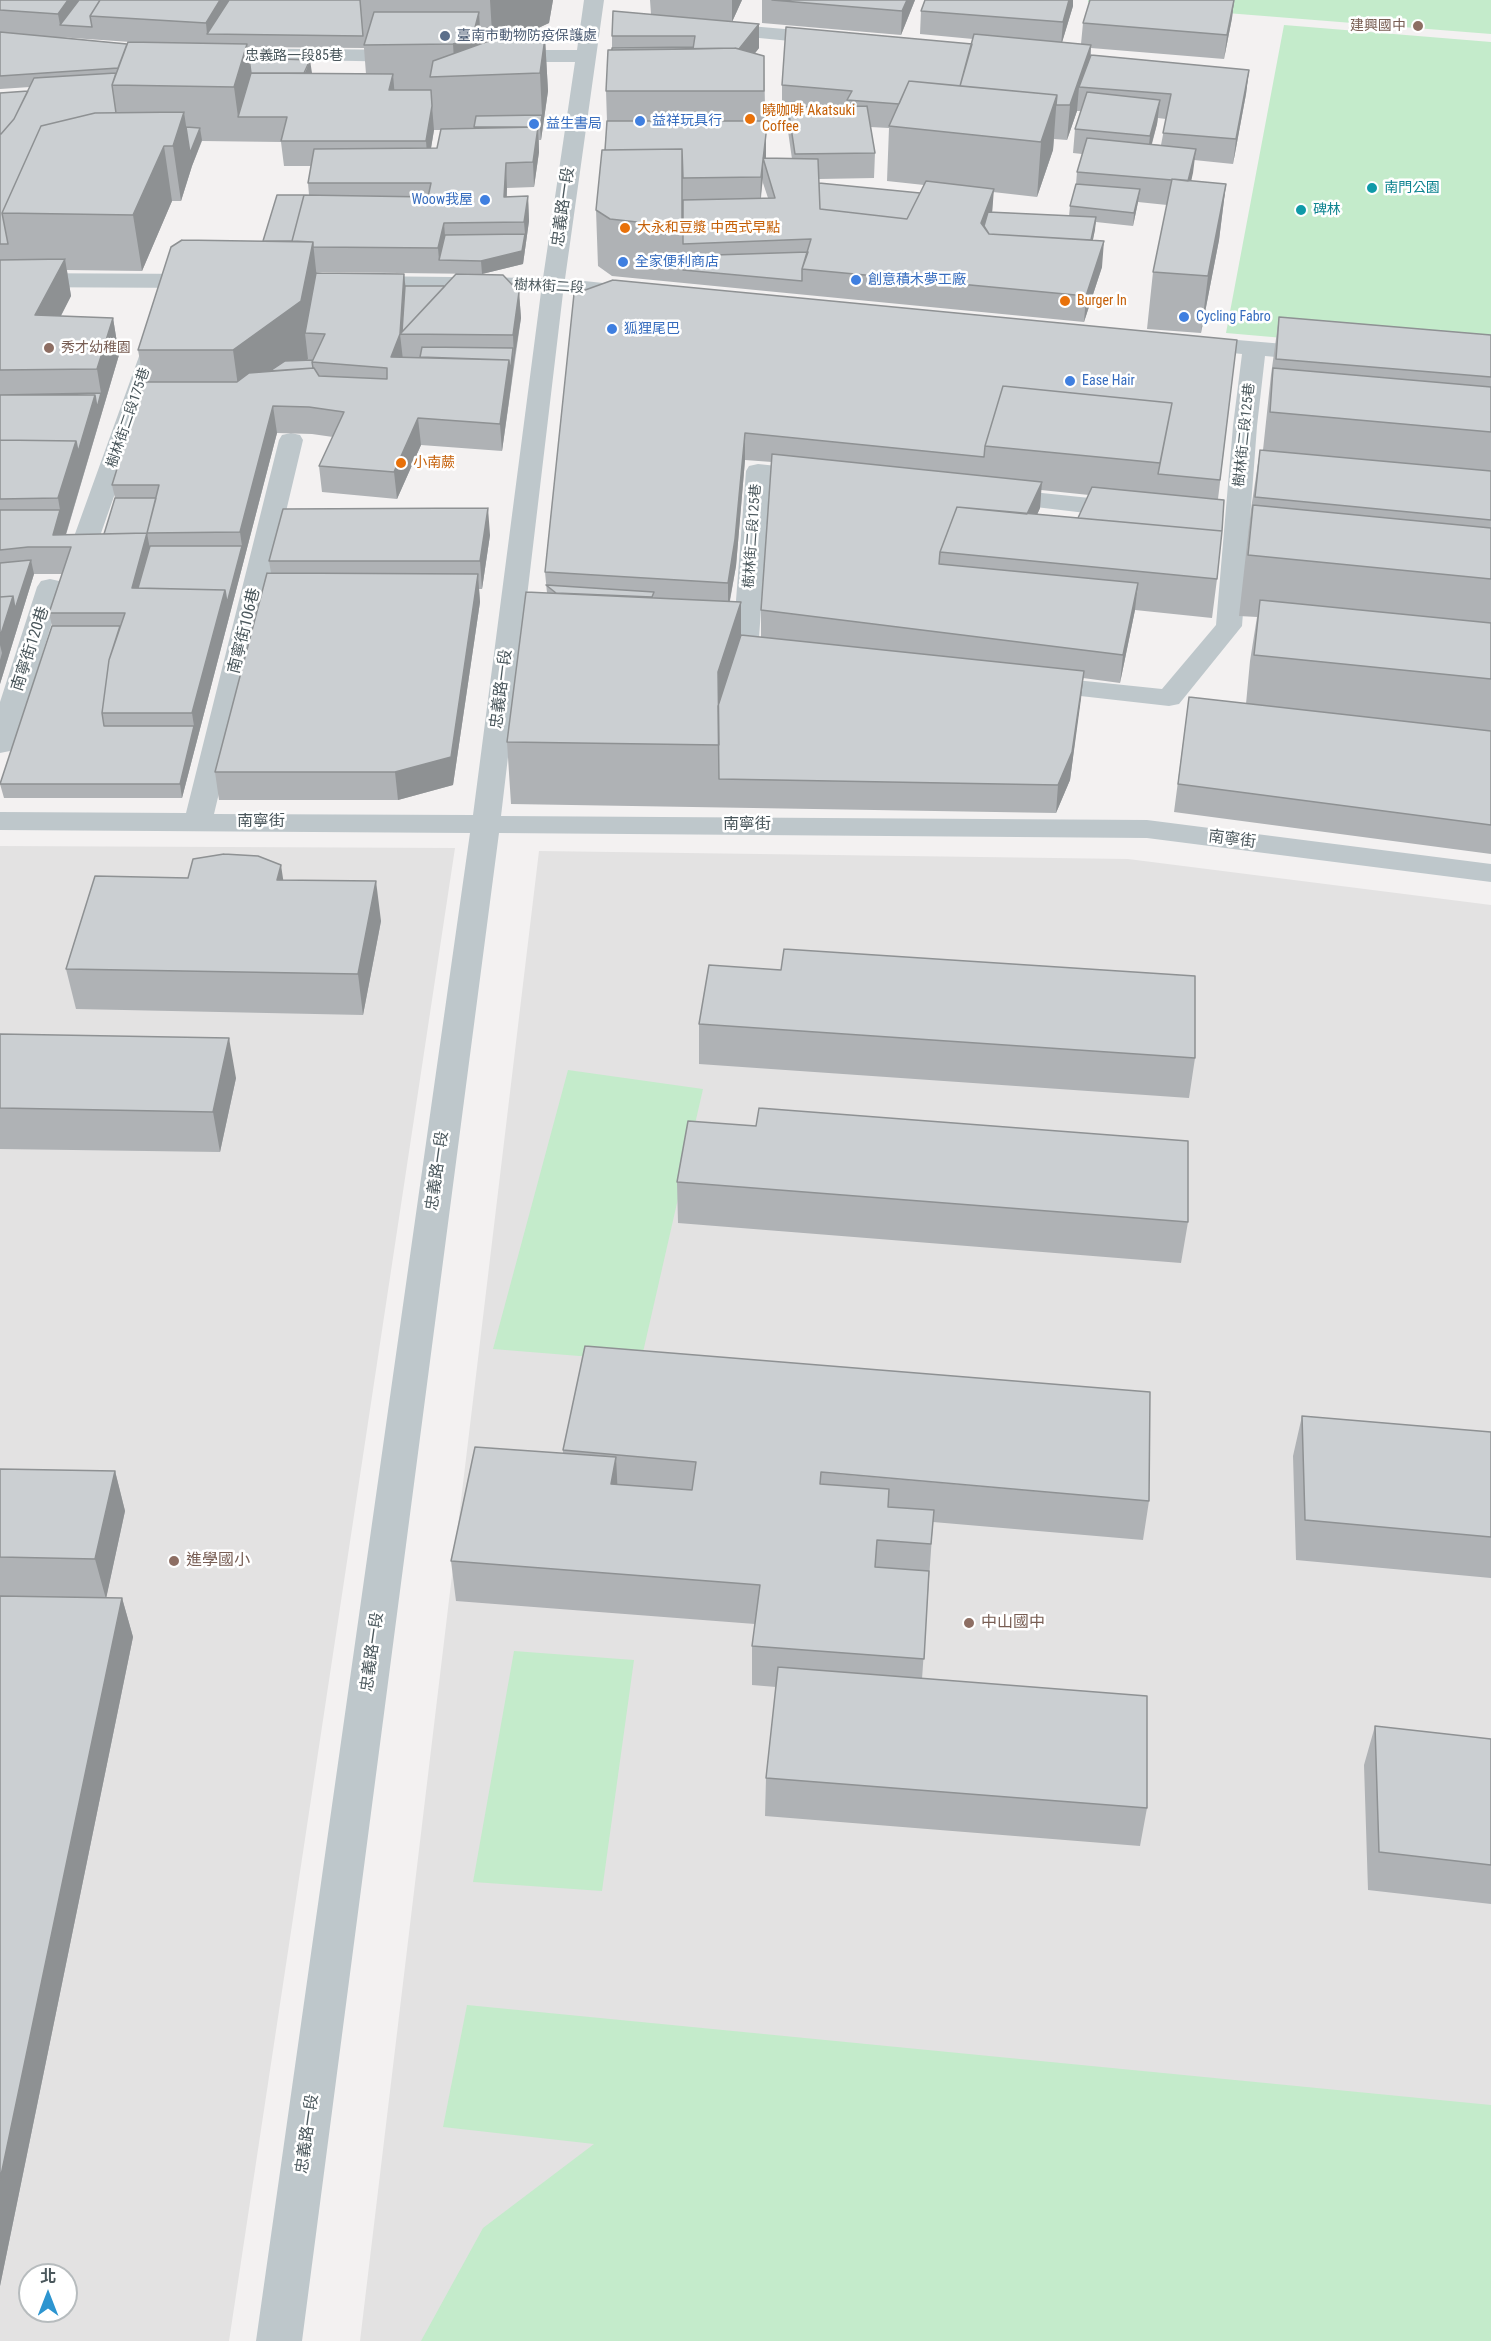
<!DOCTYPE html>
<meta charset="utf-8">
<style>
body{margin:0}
#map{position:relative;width:1491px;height:2341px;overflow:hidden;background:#f3f1f1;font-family:"Roboto Condensed","Noto Sans TC",sans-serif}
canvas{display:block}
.north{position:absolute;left:18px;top:2263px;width:60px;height:60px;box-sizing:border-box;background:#fff;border:2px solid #b7bcbe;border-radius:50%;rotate:0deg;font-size:16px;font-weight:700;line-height:24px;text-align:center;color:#4a575c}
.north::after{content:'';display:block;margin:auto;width:21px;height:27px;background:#2d95d0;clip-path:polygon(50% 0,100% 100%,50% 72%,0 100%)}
</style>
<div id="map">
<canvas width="1491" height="2341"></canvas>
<div class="north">北</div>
</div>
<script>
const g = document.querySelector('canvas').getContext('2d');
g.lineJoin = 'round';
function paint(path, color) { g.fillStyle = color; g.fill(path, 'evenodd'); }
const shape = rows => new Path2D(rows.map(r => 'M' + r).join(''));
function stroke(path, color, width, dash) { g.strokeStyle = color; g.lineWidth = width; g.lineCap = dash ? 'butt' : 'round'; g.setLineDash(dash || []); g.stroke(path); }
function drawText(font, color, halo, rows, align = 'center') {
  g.font = font + ' "Roboto Condensed","Noto Sans TC",sans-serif'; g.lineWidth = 5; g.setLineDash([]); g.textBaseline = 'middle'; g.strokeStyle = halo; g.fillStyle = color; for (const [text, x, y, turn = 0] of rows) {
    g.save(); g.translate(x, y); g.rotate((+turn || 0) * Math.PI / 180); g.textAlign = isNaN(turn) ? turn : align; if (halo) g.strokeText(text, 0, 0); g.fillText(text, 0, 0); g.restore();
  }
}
const education = shape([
 [0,846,455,848,229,2341,0,2341],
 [30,2275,66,2275,66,2311,30,2311],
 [539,851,1128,859,1491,905,1491,2341,360,2341]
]);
const green = shape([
 [1088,0,1491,0,1491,34,1088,2],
 [1284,25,1491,42,1491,356,1226,333],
 [568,1070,703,1089,641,1361,493,1349],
 [514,1651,634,1660,602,1891,473,1882],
 [467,2005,1491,2105,1491,2341,421,2341,483,2228,594,2144,443,2127]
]);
const minor = shape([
 [584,0,604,0,565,279,632,286,640,288,643,293,640,298,632,300,563,293,501,816,1147,820,1491,864,1491,882,1147,838,499,833,302,2341,256,2341,470,833,0,830,0,812,186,813,279,440,282,435,291,433,300,435,303,440,214,814,473,815,541,292,360,290,352,288,349,283,352,278,360,276,543,278,575,62,500,62,493,60,490,56,493,52,500,50,577,50,584,0],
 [715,23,831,33,838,35,841,39,838,43,831,45,708,33,705,29,708,25,715,23],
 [203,48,409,50,416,52,419,56,416,60,409,62,196,58,193,54,196,50,203,48],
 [0,273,206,274,214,276,217,281,214,286,206,288,0,287,0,273],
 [158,330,166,332,170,337,93,556,89,561,80,564,71,561,67,556,146,337,150,332,158,330],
 [1191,336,1319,347,1327,349,1331,354,1327,359,1319,361,1265,356,1257,426,1242,626,1179,704,1169,706,1027,690,1023,684,1027,678,1037,676,1162,689,1216,625,1233,426,1242,354,1183,348,1179,343,1183,338,1191,336],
 [758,464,815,470,824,472,827,477,824,482,815,484,770,480,758,652,755,658,745,660,735,658,732,652,746,471,749,466,758,464],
 [994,488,1128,502,1137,505,1141,510,1137,515,1128,518,985,501,981,496,985,491,994,488],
 [50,579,59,581,63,587,14,745,10,751,0,753,0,702,37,587,41,581,50,579]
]);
const wall = shape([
 [0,0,553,0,549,23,517,38,545,38,548,91,541,140,539,140,539,152,534,187,507,188,507,197,528,196,529,221,523,264,482,274,316,272,405,286,519,292,521,318,502,451,421,445,397,499,322,492,319,466,333,437,312,434,277,433,182,798,4,798,0,784,52,626,49,613,62,574,34,574,0,684,0,93,28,91,30,87,0,89],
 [58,37,145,43,127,44],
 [248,47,364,48,366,74,311,73,312,73,249,58],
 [434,130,441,130,437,148,431,148],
 [202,141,281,142,284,166,311,166,308,183,309,195,263,241,138,350,144,382,112,485,115,498,104,534,66,535,119,355,113,318,61,316,71,296,67,270,142,271,172,201,181,201,192,166],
 [650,0,742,0,732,22,759,24,759,48,755,53,764,56,766,158,792,159,788,131,788,110,782,110,782,85,972,44,973,39,920,34,921,11,925,0,1073,0,1073,6,1062,42,1081,44,1083,23,1234,0,1232,18,1224,59,1091,48,1091,55,1249,70,1246,94,1233,164,1194,160,1191,181,1226,184,1219,240,1201,333,1147,329,1153,272,1167,205,1138,202,1133,226,1096,222,1093,240,1102,267,1084,322,612,276,598,266,596,210,605,150,607,121,606,91,612,50,612,36,651,14],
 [1077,111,1081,111,1075,129,1073,153,1082,154,1077,172,1076,184,1070,206,1069,216,992,212,993,192,1037,197,1053,150,1054,139,1067,140],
 [1158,118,1166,119,1161,145,1152,144,1157,124],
 [870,127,889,128,887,181,924,185,920,193,819,183,819,179,874,178,875,153],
 [763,177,763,183,768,198,761,198],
 [762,0,915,0,901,35,762,23],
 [574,294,1237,340,1218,499,1217,579,1212,618,1135,610,1120,683,1083,678,1070,780,1056,813,511,804,507,742,547,593,545,572],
 [745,460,772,462,761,610,761,637,741,635,741,602,730,601,736,566],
 [1041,490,1089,495,1078,518,1037,515,1040,508],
 [1279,317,1491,335,1491,854,1174,812,1189,697,1246,704,1250,661,1257,617,1239,616,1251,509,1260,450,1263,450,1271,375],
 [490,535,482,589,479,589,480,602,453,785,398,800,219,800,215,772,271,573,269,561],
 [283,880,381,921,363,1015,76,1009,66,969],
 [699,1024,1195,1058,1189,1098,699,1064],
 [0,1034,236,1078,220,1152,0,1149],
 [677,1182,1188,1222,1181,1263,678,1223],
 [1302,1416,1491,1432,1491,1578,1296,1560,1293,1456],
 [563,1450,1149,1501,1143,1540,933,1522,922,1679,1147,1808,1140,1846,765,1816,766,1778,776,1687,752,1685,752,1646,755,1624,456,1601,451,1561,563,1453],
 [0,1469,115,1471,125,1511,106,1598,122,1598,133,1637,0,2286],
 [1375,1726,1491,1739,1491,1904,1368,1890,1364,1765]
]);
const shadedWall = shape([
 [68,0,90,0,60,25,58,14],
 [220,0,238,0,207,34,206,23],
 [490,0,553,0,549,23,493,49],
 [732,0,742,0,732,22],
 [907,0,915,0,901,35,902,11],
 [1069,0,1073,0,1073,6,1061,46,1063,22],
 [1234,0,1232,18,1224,59,1227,35],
 [479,12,482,65,455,76,453,44],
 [759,24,759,48,735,79,731,60],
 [545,38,548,91,541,140,540,127,542,115,540,73],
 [247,44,254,97,238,117,234,87],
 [1091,45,1088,79,1079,87,1077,111,1067,140,1070,105],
 [310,60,312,73,303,92,302,80],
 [1249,70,1246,94,1233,164,1236,139],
 [393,74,395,98,389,90],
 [1057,95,1053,150,1037,197,1041,142],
 [1160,100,1157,124,1147,161,1150,136],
 [432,106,434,130,428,166,426,141],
 [184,112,192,166,181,201,173,146],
 [538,127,539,152,534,187,533,162],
 [200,128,202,140,192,166,190,153],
 [766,134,766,159,763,158,763,177,760,202,761,177],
 [164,146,172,201,142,271,133,215],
 [1196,149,1193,173,1185,207,1187,182],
 [506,163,507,188,505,222,504,197],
 [1226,184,1219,240,1201,333,1208,276],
 [994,189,992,214,983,238,981,223],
 [1140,189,1138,202,1133,226,1134,213],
 [528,196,529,221,523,264,482,274,481,261,525,234,524,222],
 [1096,217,1095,230,1089,257,1091,244],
 [444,223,446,249,439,260,438,248],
 [1104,241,1102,267,1084,322,1086,296],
 [313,242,319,298,305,333,308,359,241,408,233,350],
 [65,259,71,296,42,352,35,315],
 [404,274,407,299,404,334,400,334],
 [519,292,521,318,514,361,513,335],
 [113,318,119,355,62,547,53,535,60,510,58,498,76,441,95,395,101,393,97,369],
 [400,334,403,360,391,357],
 [513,348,514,361,511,386,510,373],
 [509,360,511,386,502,451,500,424],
 [273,406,277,433,244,560,240,532],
 [418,418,421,445,397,499,394,472],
 [745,433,745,460,736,566,728,610,728,583],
 [1042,482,1040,508,1020,552,1022,525],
 [488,508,490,535,482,589,480,561],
 [147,533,152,560,135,601,132,588],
 [242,546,244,560,182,798,180,784,194,726,192,713,225,590],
 [31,560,34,574,0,684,0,660,2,653,0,645,0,637,13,596],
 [478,574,480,602,453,785,398,800,395,772],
 [1138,583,1135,610,1120,683,1123,655],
 [741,602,741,663,719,734,718,672],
 [1084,671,1081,699,1070,780,1056,813,1058,785],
 [281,865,287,905,277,880],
 [376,881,381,921,363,1015,358,974],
 [229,1038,236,1078,220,1152,213,1112],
 [616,1457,618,1497,611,1484],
 [115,1471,125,1511,106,1599,95,1559],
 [122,1598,133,1637,0,2286,0,2180]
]);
const building = shape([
 [0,0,68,0,58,14,0,10,0,0],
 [79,0,100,0,90,16,92,27,60,25,79,0],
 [100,0,220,0,206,23,90,16,100,0],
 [229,0,360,0,363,36,207,34,229,0],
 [772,0,907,0,902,11,772,0],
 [925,0,1069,0,1063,22,921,11,925,0],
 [1090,0,1234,0,1227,35,1083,23,1090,0],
 [613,11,759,24,739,49,735,48,693,49,695,36,612,36,613,11],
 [374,12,479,12,472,39,453,44,364,45,374,12],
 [786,27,972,44,960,86,909,81,899,104,847,100,852,91,782,85,786,27],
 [0,32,127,44,118,68,0,76,0,32],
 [974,34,1091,45,1070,105,1056,105,1057,95,960,86,974,34],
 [497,38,545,38,540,73,430,77,433,61,497,38],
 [128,42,247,44,234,87,112,85,128,42],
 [693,47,693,49,612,50,612,48,693,47],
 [735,48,764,56,764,91,606,91,608,50,735,48],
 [1091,55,1249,70,1236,139,1163,133,1171,94,1079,87,1091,55],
 [249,58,310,60,304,73,251,73,249,58],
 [116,73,112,85,116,113,95,113,41,126,2,213,8,244,0,244,0,134,1,134,14,119,34,78,116,73],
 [251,73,393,74,389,90,431,90,432,106,426,141,281,141,287,117,238,117,251,73],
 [909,81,1057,95,1041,142,889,126,909,81],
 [28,91,14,119,1,134,0,134,0,93,28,91],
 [1087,92,1160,100,1150,136,1075,129,1087,92],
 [867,106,875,153,795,154,788,107,867,106],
 [184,112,173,146,164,146,133,215,2,213,41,126,95,113,184,112],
 [542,115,540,127,474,127,476,116,542,115],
 [607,121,764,121,766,134,761,177,683,178,682,149,605,150,607,121],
 [186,127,200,128,190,153,186,127],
 [538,127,533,162,506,163,504,197,528,196,524,222,444,223,438,248,313,247,313,242,292,241,304,195,428,197,431,183,308,183,314,149,437,148,441,129,538,127],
 [1087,138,1196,149,1188,181,1172,179,1172,180,1077,172,1087,138],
 [682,149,682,227,610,219,596,210,602,150,682,149],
 [763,158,818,159,820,209,907,219,926,181,994,189,981,223,989,234,1104,241,1086,296,802,269,811,239,683,244,683,200,775,198,763,158],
 [1172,179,1226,184,1208,276,1153,272,1172,179],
 [819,183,920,193,907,219,820,209,819,183],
 [1076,184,1140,189,1134,213,1070,206,1076,184],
 [277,195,304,195,292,241,263,241,277,195],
 [988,212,1096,217,1091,240,989,234,984,226,988,212],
 [525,234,522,251,481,261,439,260,445,235,525,234],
 [182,240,313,242,301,301,233,350,138,350,171,247,182,240],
 [808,252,802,269,802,281,683,270,683,256,808,252],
 [65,259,35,315,113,318,97,369,0,370,0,260,65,259],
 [316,273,404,274,400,334,456,274,503,275,519,292,513,335,400,334,391,357,509,360,500,424,418,418,394,472,319,466,344,412,309,407,273,406,240,532,147,533,159,485,112,485,144,382,237,382,249,373,314,368,319,376,387,379,387,368,312,362,325,334,305,333,316,273],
 [613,280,1237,340,1220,480,1158,474,1172,403,1003,386,985,446,984,457,745,433,735,539,728,583,545,572,574,294,613,280],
 [405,286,445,286,402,332,405,286],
 [1279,317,1491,335,1491,377,1276,359,1279,317],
 [422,347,513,348,510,373,509,360,420,357,422,347],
 [313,360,312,362,313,368,270,371,285,361,313,360],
 [1273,368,1491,387,1491,432,1270,412,1273,368],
 [1003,386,1172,403,1160,463,985,446,1003,386],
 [101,393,97,408,95,395,0,395,101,393],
 [0,395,95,395,78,452,76,441,0,440,0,395],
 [0,440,76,441,58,498,0,499,0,440],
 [1260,450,1491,471,1491,520,1255,497,1260,450],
 [772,454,1042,482,1027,514,957,507,940,552,939,564,1138,583,1123,655,761,610,772,454],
 [1092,487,1224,500,1222,531,1078,518,1092,487],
 [115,498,156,498,147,533,104,534,115,498],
 [1253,505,1491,528,1491,579,1248,555,1253,505],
 [957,507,1222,531,1217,579,940,552,957,507],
 [488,508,480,561,269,561,283,509,488,508],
 [0,510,60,510,53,535,147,533,132,588,225,590,192,713,102,713,109,660,125,613,49,613,71,547,28,547,0,550,0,510],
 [150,546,242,546,227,603,225,590,138,588,150,546],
 [31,560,15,609,13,596,0,597,0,563,31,560],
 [267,573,478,574,451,757,395,772,215,772,267,573],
 [546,585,654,592,652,597,556,593,546,585],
 [526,592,741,602,718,672,719,745,507,742,526,592],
 [13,596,0,637,0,597,13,596],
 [1260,600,1491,623,1491,679,1254,655,1260,600],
 [52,626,120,626,109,660,102,713,104,726,194,726,180,784,0,784,52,626],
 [741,635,1084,671,1072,752,1058,785,719,779,718,706,741,635],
 [1189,697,1491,731,1491,825,1178,784,1189,697],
 [224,854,258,856,281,865,277,880,376,881,358,974,66,969,95,876,188,878,193,859,224,854],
 [784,949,1195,976,1195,1058,699,1024,709,965,781,970,784,949],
 [0,1034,229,1038,213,1112,0,1108,0,1034],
 [759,1108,1188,1141,1188,1222,677,1182,688,1121,756,1126,759,1108],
 [585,1346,1150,1392,1149,1501,821,1472,820,1484,889,1489,888,1507,934,1510,931,1544,877,1540,875,1567,929,1571,924,1659,752,1646,760,1585,451,1561,475,1447,616,1457,611,1484,692,1490,696,1462,563,1450,585,1346],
 [1302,1416,1491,1432,1491,1537,1305,1520,1302,1416],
 [0,1469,115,1471,95,1559,0,1557,0,1469],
 [0,1596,122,1598,0,2180,0,1596],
 [778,1667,1147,1696,1147,1808,766,1778,778,1667],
 [1375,1726,1491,1739,1491,1865,1379,1852,1375,1726]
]);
const markers = [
 [1418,26,6,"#8d6e63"],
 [445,36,6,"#5c6f8a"],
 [750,119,6,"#e8710a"],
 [640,121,6,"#3f7fe0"],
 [534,124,6,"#3f7fe0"],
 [1372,188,6,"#0f9aa8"],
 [485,200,6,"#3f7fe0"],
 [1301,210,6,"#0f9aa8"],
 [625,228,6,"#e8710a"],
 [623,262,6,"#3f7fe0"],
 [856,280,6,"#3f7fe0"],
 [1065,301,6,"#e8710a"],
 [1184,317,6,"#3f7fe0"],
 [612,329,6,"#3f7fe0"],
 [49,348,6,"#8d6e63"],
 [1070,381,6,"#3f7fe0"],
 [401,463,6,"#e8710a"],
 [174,1561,6,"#8d6e63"],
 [969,1623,6,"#8d6e63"]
];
const farEducationnames = [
 ["建興國中",1406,26],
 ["秀才幼稚園",61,348,"left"]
];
const farServicenames = [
 ["臺南市動物防疫保護處",457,36]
];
const farStreetnames = [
 ["忠義路一段85巷",294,56],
 ["樹林街二段",549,287,3],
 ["樹林街二段175巷",129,418,-71],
 ["樹林街二段125巷",1245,435,-84],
 ["樹林街二段125巷",753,536,-86]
];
const farFoodnames = [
 ["曉咖啡 Akatsuki",762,111],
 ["Coffee",762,127],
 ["大永和豆漿 中西式早點",637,228],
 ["Burger In",1077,301],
 ["小南蕨",413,463]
];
const farShopnames = [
 ["益祥玩具行",652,121],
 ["益生書局",546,124],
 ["Woow我屋",473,200,"right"],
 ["全家便利商店",635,262],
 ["創意積木夢工廠",868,280],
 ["Cycling Fabro",1196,317],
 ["狐狸尾巴",624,329],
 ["Ease Hair",1082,381]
];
const farCulturenames = [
 ["南門公園",1384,188],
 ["碑林",1313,210]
];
const streetNames = [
 ["忠義路一段",564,207,-82],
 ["南寧街106巷",245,631,-76],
 ["南寧街120巷",31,649,-72],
 ["忠義路一段",502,689,-83],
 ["南寧街",261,822],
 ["南寧街",747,825],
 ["南寧街",1232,840,7],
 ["忠義路一段",438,1171,-82],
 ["忠義路一段",373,1652,-82],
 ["忠義路一段",308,2134,-82]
];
const educationNames = [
 ["進學國小",186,1561],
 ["中山國中",981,1623]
];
paint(education, '#e3e2e2');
paint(green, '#c4ebcb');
paint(minor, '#bec7cb');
paint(wall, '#afb2b5');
paint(shadedWall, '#8e9193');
paint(building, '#cbcfd2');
stroke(building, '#8e9193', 1.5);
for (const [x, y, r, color] of markers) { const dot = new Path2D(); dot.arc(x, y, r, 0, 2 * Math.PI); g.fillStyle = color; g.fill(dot); stroke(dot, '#fff', 2); }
drawText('14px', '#785e54', '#fff', farEducationnames, 'right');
drawText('14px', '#4e5e75', '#fff', farServicenames, 'left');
drawText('14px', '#4a575c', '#fff', farStreetnames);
drawText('14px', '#c56008', '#fff', farFoodnames, 'left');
drawText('14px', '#366cbe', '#fff', farShopnames, 'left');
drawText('14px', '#0d838f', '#fff', farCulturenames, 'left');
drawText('16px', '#4a575c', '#fff', streetNames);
drawText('16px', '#785e54', '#fff', educationNames, 'left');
</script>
